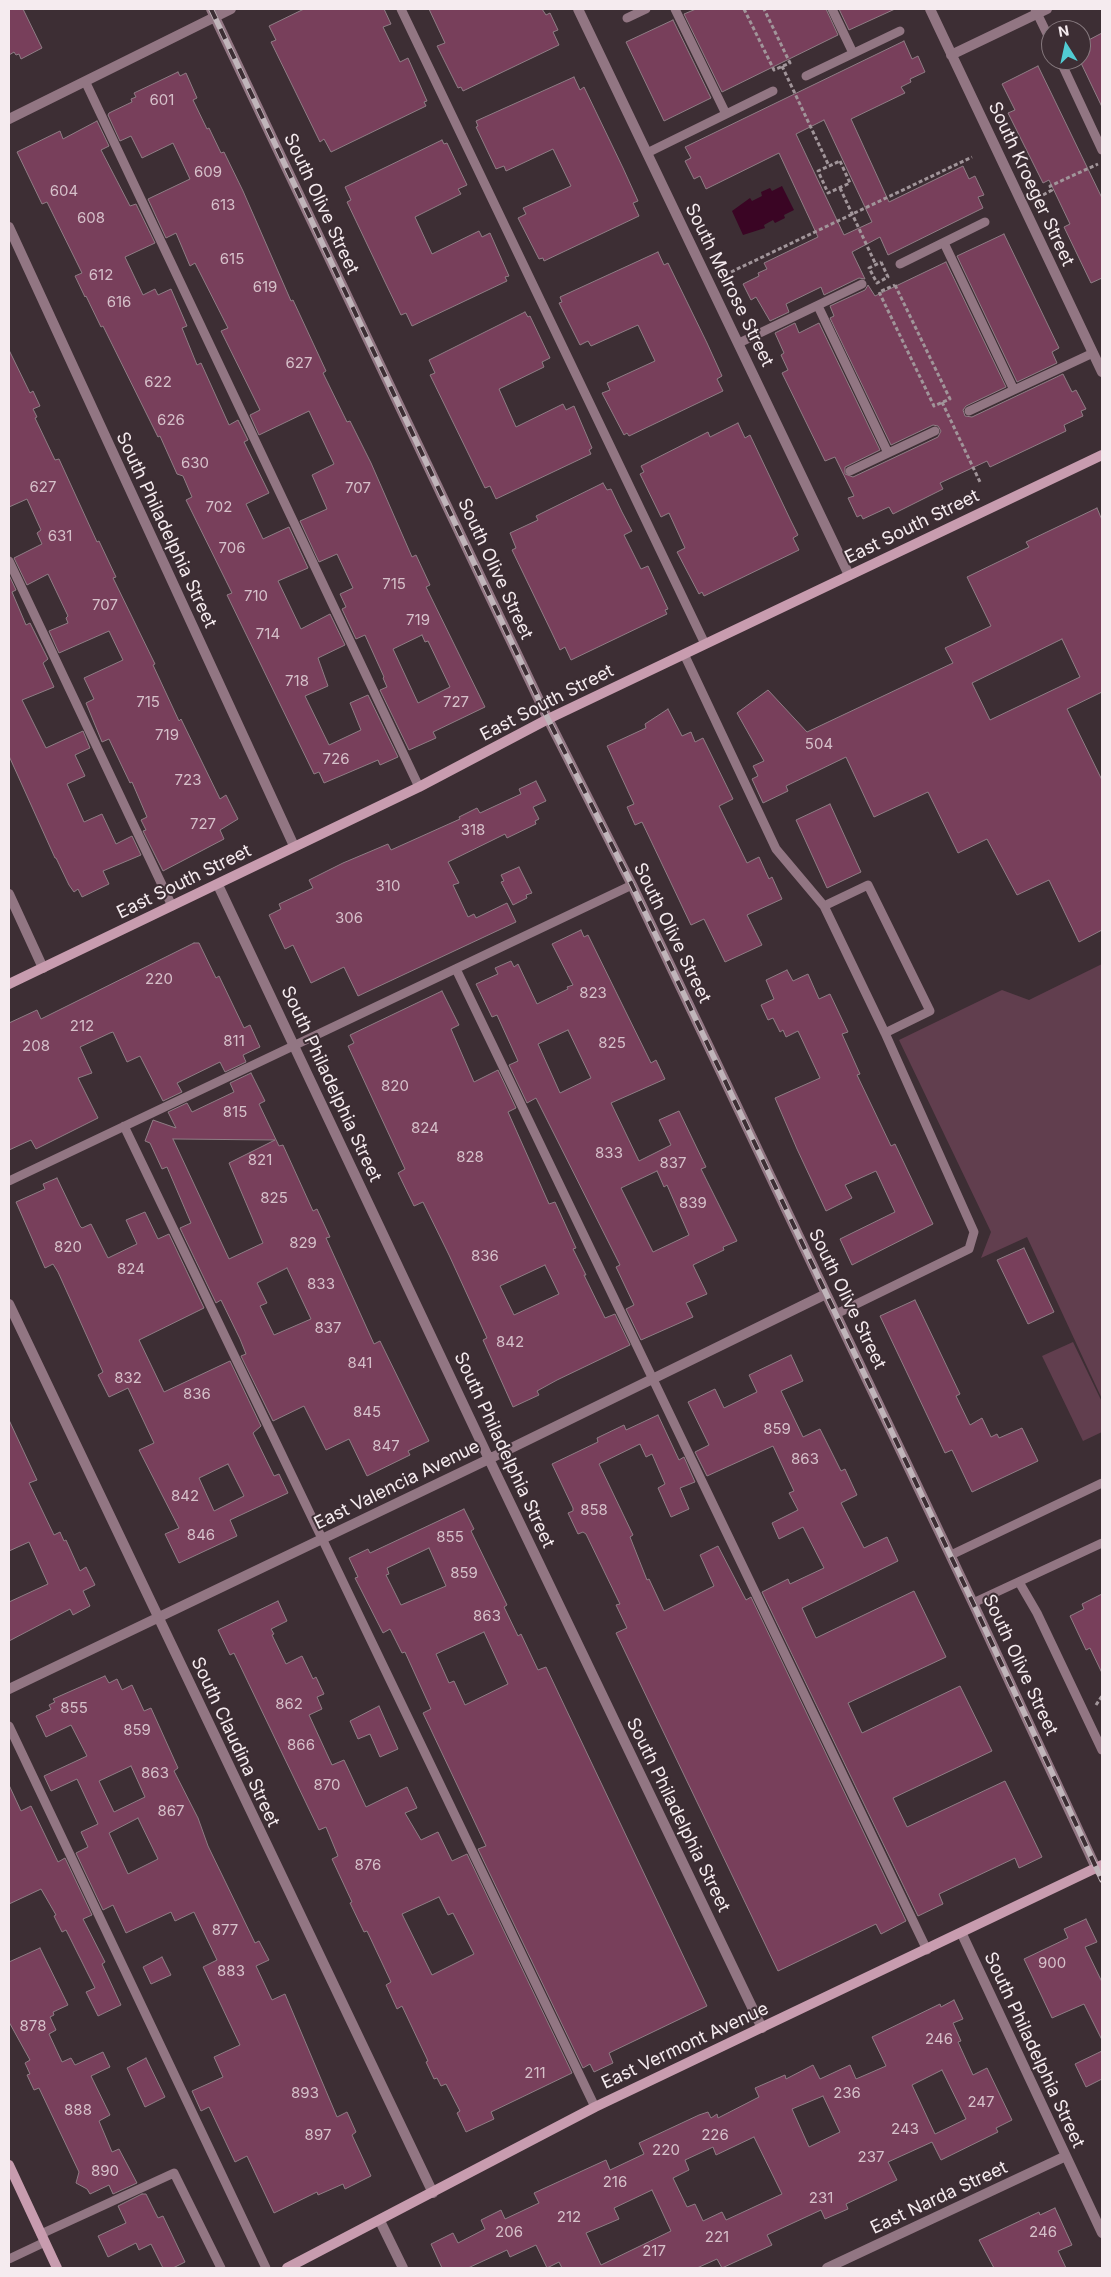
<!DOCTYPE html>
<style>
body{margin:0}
#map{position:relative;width:1111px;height:2277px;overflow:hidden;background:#3d2e34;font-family:Inter,sans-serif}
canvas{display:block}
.frame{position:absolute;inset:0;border:10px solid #f5ebef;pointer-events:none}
.north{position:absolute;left:1041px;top:20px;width:50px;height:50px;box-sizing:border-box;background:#3d2e34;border:1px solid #877a7f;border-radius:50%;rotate:350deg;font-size:14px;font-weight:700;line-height:20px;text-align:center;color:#f5ebef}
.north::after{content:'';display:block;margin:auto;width:18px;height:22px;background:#51ccd3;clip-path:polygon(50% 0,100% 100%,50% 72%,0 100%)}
</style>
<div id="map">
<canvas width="1111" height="2277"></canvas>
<div class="frame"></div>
<div class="north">N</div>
</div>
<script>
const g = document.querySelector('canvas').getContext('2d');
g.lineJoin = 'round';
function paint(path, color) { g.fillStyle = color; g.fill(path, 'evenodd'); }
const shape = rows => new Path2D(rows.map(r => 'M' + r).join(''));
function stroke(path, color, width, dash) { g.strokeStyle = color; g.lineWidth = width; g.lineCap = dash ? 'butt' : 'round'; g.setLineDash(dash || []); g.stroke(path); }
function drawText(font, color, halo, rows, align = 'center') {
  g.font = font + ' Inter,sans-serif'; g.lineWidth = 4; g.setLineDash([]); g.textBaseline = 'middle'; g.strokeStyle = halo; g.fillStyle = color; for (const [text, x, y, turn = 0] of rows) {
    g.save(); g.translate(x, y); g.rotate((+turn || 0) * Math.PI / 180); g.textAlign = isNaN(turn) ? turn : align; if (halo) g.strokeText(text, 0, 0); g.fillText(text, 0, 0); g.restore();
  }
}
const green = shape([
 [1102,964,1102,1399,1027,1237,981,1258,991,1232,899,1040,1002,990,1029,1000],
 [1073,1342,1102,1402,1102,1432,1083,1441,1042,1356]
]);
const water = shape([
 [782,186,794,210,784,215,785,218,775,223,773,220,764,225,765,228,743,235,732,211,750,198,752,201,762,196,761,192,770,188,772,191]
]);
const building = shape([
 [9,9,23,9,42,48,21,59,19,54,16,55,14,52,9,55,9,9],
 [304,9,384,9,391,24,383,27,400,62,408,58,427,101,424,102,426,106,331,152,324,139,320,142,271,42,276,40,269,26,304,9],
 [429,9,542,9,546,15,550,13,558,30,553,32,559,45,463,91,461,87,458,88,437,46,445,43,429,9],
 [696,9,826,9,838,35,722,92,684,14,696,9],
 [839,9,895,9,849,30,839,9],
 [673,20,711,98,664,121,626,42,673,20],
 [1102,33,1102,107,1081,63,1081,44,1102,33],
 [904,41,912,59,918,56,925,72,910,79,911,82,901,87,905,93,851,119,889,202,963,166,969,179,975,176,984,195,978,197,983,208,888,255,880,237,852,252,865,279,859,278,824,295,821,287,786,304,789,312,770,321,756,297,751,300,743,284,759,276,758,273,767,269,764,263,818,237,779,153,706,189,700,176,694,179,685,161,691,158,685,147,904,41],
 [824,120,872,222,844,235,796,134,824,120],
 [1038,66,1102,198,1102,278,1091,283,1064,227,1070,224,1049,180,1043,183,1008,113,1015,110,1002,84,1038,66],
 [178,72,180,76,186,73,197,98,193,100,207,129,209,128,221,153,224,152,243,191,291,301,293,300,326,371,323,373,347,422,350,421,371,463,412,557,416,555,430,585,426,587,485,707,433,732,436,738,409,750,380,690,387,687,383,678,384,677,365,635,356,639,342,609,346,607,340,594,353,588,337,554,319,562,300,521,327,509,312,475,334,464,309,411,259,435,250,415,260,410,221,331,228,328,195,263,190,266,176,233,166,238,148,199,190,179,173,143,142,158,131,136,120,141,108,115,109,113,132,102,131,99,136,97,134,93,178,72],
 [422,635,425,642,428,641,450,687,418,703,393,649,422,635],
 [574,77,580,90,584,87,623,168,638,201,633,203,639,216,544,261,543,258,539,259,518,218,526,214,523,208,571,186,553,149,506,171,504,166,496,169,476,127,478,126,476,121,574,77],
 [97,121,109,146,101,150,130,206,136,204,155,243,125,257,143,295,155,289,158,295,171,289,187,326,182,328,197,365,201,363,229,425,238,420,248,440,244,442,269,493,246,504,263,539,289,527,308,568,278,581,301,629,330,614,345,645,318,658,328,686,305,696,329,745,361,730,350,703,368,695,398,757,380,765,378,760,324,783,319,772,314,774,227,595,232,593,186,500,192,497,183,476,177,474,160,436,158,437,103,326,101,327,86,296,85,297,75,276,82,273,47,202,42,204,17,152,60,131,63,139,97,121],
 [442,140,444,144,447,143,467,185,458,189,461,194,415,217,432,254,479,231,482,237,490,233,509,276,505,277,507,281,412,326,406,313,401,315,385,282,347,202,351,200,345,187,442,140],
 [1004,234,1059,348,1052,352,1057,363,1017,382,957,256,1004,234],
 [658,252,664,265,668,263,707,343,722,376,717,379,723,391,629,436,627,433,624,435,602,393,610,390,607,383,655,361,638,325,591,346,588,341,580,345,559,303,562,302,560,297,658,252],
 [946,262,1006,387,966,406,963,410,965,416,972,417,1063,374,1072,392,1076,390,1086,409,1081,411,1083,416,1064,425,1066,431,990,467,987,461,940,483,943,489,893,514,889,507,863,519,861,515,857,517,848,498,854,496,835,457,825,461,782,373,788,370,781,355,784,353,775,333,795,323,799,333,819,323,880,450,845,467,845,474,853,477,938,437,941,431,938,426,933,425,891,445,830,318,834,316,830,306,865,290,868,285,875,296,946,262],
 [525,312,528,317,530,316,550,358,542,362,544,367,499,389,516,427,563,404,566,410,574,406,592,448,589,450,591,454,496,499,490,486,485,488,470,457,430,375,435,373,429,360,525,312],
 [9,350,30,393,33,391,40,406,33,409,37,417,35,418,55,460,59,459,97,542,99,541,116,577,113,578,155,664,153,665,179,721,181,719,220,799,226,795,238,819,220,830,224,839,163,871,143,831,146,830,141,820,147,817,132,782,130,783,109,739,102,742,86,703,94,699,84,678,123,660,109,631,59,653,49,631,68,623,66,618,68,616,48,574,27,585,14,558,42,544,37,533,41,530,27,499,9,507,9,350],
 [738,423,745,438,750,435,790,519,798,535,793,538,799,550,704,596,702,592,699,594,677,552,685,548,669,513,661,517,640,474,644,472,641,466,708,432,710,437,738,423],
 [603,483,607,490,611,489,622,512,632,531,624,535,641,569,648,566,668,609,665,610,667,614,571,660,565,647,560,650,552,633,512,550,516,548,510,533,538,520,536,516,603,483],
 [1097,508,1102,520,1102,692,1067,709,1102,780,1102,930,1079,942,1049,880,1017,895,987,839,958,853,928,792,874,817,846,757,786,786,788,791,763,803,752,779,758,776,753,766,764,761,737,713,768,690,807,732,953,663,945,648,991,626,967,577,1029,547,1026,542,1097,508],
 [1062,639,1080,677,990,720,972,683,1062,639],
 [9,575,16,590,12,592,26,625,30,623,48,659,43,663,54,687,22,700,46,748,83,731,90,748,75,755,85,776,67,784,84,822,102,814,116,844,132,836,141,855,103,871,109,884,82,897,78,889,74,892,69,885,56,858,55,858,9,756,9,575],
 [668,709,682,736,691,732,695,742,703,738,733,799,719,806,747,863,759,857,769,879,772,877,782,899,747,915,762,945,725,962,704,919,691,925,642,822,635,825,627,807,634,804,607,746,646,728,645,724,668,709],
 [536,781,546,801,533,807,539,819,535,821,536,824,507,838,505,834,448,862,459,883,453,885,468,917,474,914,476,918,507,903,516,922,358,996,344,967,311,983,293,945,285,949,269,915,281,909,279,904,313,888,309,880,343,863,388,844,391,850,460,819,459,817,477,808,480,813,521,794,519,789,536,781],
 [830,804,861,872,827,888,796,820,830,804],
 [519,867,532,893,526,895,527,898,513,905,501,882,504,881,501,875,519,867],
 [581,930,584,937,588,935,651,1063,656,1060,665,1079,611,1103,639,1161,671,1145,659,1120,679,1111,706,1167,701,1169,737,1241,723,1247,724,1250,693,1265,707,1294,686,1303,693,1317,641,1340,626,1309,634,1305,616,1267,620,1265,536,1098,527,1103,509,1065,518,1061,497,1015,492,1017,476,984,498,974,495,968,511,961,514,967,518,964,537,1004,568,989,567,987,573,985,552,944,581,930],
 [568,1030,591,1078,560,1093,538,1044,568,1030],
 [657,1171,664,1187,667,1185,689,1235,653,1252,621,1188,657,1171],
 [194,943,199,943,216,978,219,976,244,1028,250,1025,260,1047,243,1055,246,1062,225,1072,220,1062,177,1083,182,1092,163,1101,140,1056,127,1062,113,1032,110,1033,80,1047,92,1073,78,1078,98,1118,36,1149,31,1140,9,1150,9,1023,37,1010,41,1019,194,943],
 [787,970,793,981,808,974,819,999,830,994,848,1032,842,1034,860,1074,857,1075,891,1146,895,1144,933,1224,852,1265,840,1239,895,1212,876,1171,845,1185,852,1198,826,1211,797,1149,775,1098,820,1078,798,1031,786,1037,783,1030,780,1032,773,1018,768,1020,761,1005,774,999,766,980,787,970],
 [442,991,459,1025,451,1029,474,1082,498,1070,516,1108,508,1112,549,1204,555,1202,576,1248,573,1249,586,1275,584,1275,605,1318,615,1314,630,1345,557,1380,537,1391,539,1395,513,1407,483,1340,487,1338,449,1255,423,1202,414,1206,398,1173,405,1169,348,1046,354,1043,350,1035,442,991],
 [545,1265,559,1294,514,1315,500,1286,545,1265],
 [251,1073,265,1101,259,1104,279,1146,283,1145,313,1211,317,1209,330,1237,326,1238,374,1344,380,1341,429,1441,408,1451,410,1455,367,1476,349,1439,326,1450,304,1406,273,1421,241,1356,246,1354,240,1339,221,1300,216,1303,180,1228,191,1223,167,1167,162,1169,150,1143,145,1141,153,1120,176,1128,168,1112,187,1103,192,1112,234,1092,230,1083,251,1073],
 [173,1139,275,1140,229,1163,263,1243,229,1259,173,1139],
 [287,1268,311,1319,274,1335,260,1306,267,1303,257,1283,287,1268],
 [57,1178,80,1226,82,1228,91,1224,108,1258,137,1244,126,1220,145,1212,158,1239,169,1234,204,1308,139,1340,164,1392,230,1361,261,1426,253,1433,274,1476,279,1474,288,1493,230,1520,237,1536,179,1563,165,1534,179,1528,139,1450,154,1443,128,1388,109,1397,98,1375,103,1372,58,1272,53,1264,45,1268,16,1202,45,1189,43,1184,57,1178],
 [228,1464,244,1496,214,1511,199,1478,228,1464],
 [1024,1248,1054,1312,1028,1324,997,1260,1024,1248],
 [915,1300,960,1394,956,1396,970,1425,982,1418,991,1437,997,1434,999,1438,1022,1428,1038,1461,972,1492,952,1450,945,1453,880,1316,915,1300],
 [791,1355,803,1381,781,1391,803,1437,820,1429,841,1471,845,1469,857,1495,841,1503,864,1548,887,1537,898,1561,802,1608,816,1638,914,1591,946,1657,848,1703,862,1733,960,1686,992,1751,893,1798,907,1827,1005,1781,1042,1857,1019,1868,1015,1858,939,1894,943,1904,918,1916,762,1592,788,1579,790,1584,824,1568,803,1527,779,1539,772,1523,798,1510,789,1493,794,1491,773,1446,707,1476,695,1452,709,1445,688,1402,715,1389,724,1408,757,1392,749,1375,791,1355],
 [658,1415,679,1460,684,1457,695,1482,680,1488,689,1509,671,1517,658,1488,665,1484,652,1454,646,1457,640,1444,599,1464,633,1535,630,1537,647,1580,649,1579,664,1611,714,1586,700,1555,718,1546,746,1600,751,1597,906,1921,881,1934,876,1924,778,1971,616,1633,627,1628,616,1605,620,1604,586,1534,583,1532,578,1534,568,1513,573,1511,573,1508,552,1464,598,1442,597,1438,624,1425,626,1430,658,1415],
 [9,1420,37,1480,29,1483,54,1535,60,1532,64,1541,66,1540,80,1571,86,1567,95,1585,83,1591,90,1606,73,1615,70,1609,9,1641,9,1602,48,1584,29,1542,9,1551,9,1420],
 [464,1509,474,1529,471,1531,507,1605,504,1607,518,1636,521,1634,538,1670,546,1667,707,2006,609,2053,613,2063,594,2072,590,2064,583,2068,478,1849,486,1846,423,1713,431,1709,405,1652,402,1653,390,1629,383,1633,355,1578,358,1577,349,1558,368,1549,370,1553,464,1509],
 [429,1548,446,1586,401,1605,386,1575,389,1574,387,1568,429,1548],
 [484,1632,508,1684,465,1705,454,1681,449,1683,436,1654,484,1632],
 [1102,1594,1102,1673,1090,1648,1086,1650,1070,1616,1084,1609,1082,1604,1102,1594],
 [278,1601,287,1621,271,1629,274,1634,272,1635,286,1664,302,1656,313,1679,316,1677,324,1694,317,1697,322,1709,309,1715,332,1765,344,1760,366,1807,407,1787,417,1808,405,1813,421,1840,438,1832,452,1861,467,1854,572,2073,491,2112,494,2119,466,2132,457,2113,460,2111,446,2084,441,2086,437,2078,434,2079,426,2062,428,2061,402,2006,397,2009,386,1985,391,1982,367,1931,364,1932,350,1903,352,1902,332,1859,338,1856,326,1827,319,1830,234,1653,230,1655,218,1630,278,1601],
 [439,1897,448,1915,453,1913,474,1954,432,1975,402,1914,439,1897],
 [105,1676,109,1683,117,1679,122,1690,132,1685,144,1711,151,1708,178,1768,174,1771,198,1818,208,1846,255,1943,259,1941,269,1960,256,1966,272,2000,285,1994,337,2117,347,2112,356,2132,352,2135,371,2176,345,2189,343,2184,318,2195,317,2192,274,2213,247,2156,235,2162,209,2107,201,2111,192,2091,223,2077,214,2057,240,2045,203,1967,217,1960,194,1912,175,1921,171,1912,126,1933,113,1905,103,1910,76,1853,88,1847,81,1832,98,1824,77,1779,51,1791,44,1776,87,1756,71,1725,46,1737,36,1716,51,1709,49,1705,55,1702,53,1699,105,1676],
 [131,1766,145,1797,114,1812,99,1781,131,1766],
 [138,1818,158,1859,128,1874,109,1833,138,1818],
 [379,1706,398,1749,380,1757,370,1734,358,1739,350,1721,379,1706],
 [9,1785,21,1811,31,1806,58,1862,65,1858,92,1915,83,1919,105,1962,102,1964,121,2005,98,2016,86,1992,95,1988,66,1930,62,1932,54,1916,56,1915,41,1889,9,1904,9,1785],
 [1086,1919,1097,1942,1085,1947,1102,1982,1102,2040,1084,2004,1052,2018,1024,1959,1068,1938,1064,1929,1086,1919],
 [40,1948,68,2005,53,2012,54,2015,50,2017,56,2030,49,2034,62,2062,71,2058,75,2065,103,2052,110,2067,91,2076,110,2115,99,2121,112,2152,119,2149,137,2183,113,2194,109,2185,90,2194,87,2189,76,2183,79,2172,39,2088,34,2090,27,2075,30,2074,25,2063,30,2060,9,2022,9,1962,40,1948],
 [162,1957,171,1975,151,1984,143,1967,162,1957],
 [954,2000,963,2019,953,2023,961,2041,958,2042,973,2075,987,2068,1012,2120,996,2128,998,2132,941,2160,932,2142,888,2162,897,2180,846,2204,848,2209,825,2219,821,2210,767,2235,772,2245,722,2268,717,2259,697,2268,562,2268,559,2262,547,2268,536,2245,510,2257,507,2250,468,2268,442,2268,431,2244,453,2233,458,2243,485,2229,481,2220,501,2210,505,2219,539,2203,534,2193,606,2160,610,2170,644,2154,639,2143,699,2115,708,2112,711,2118,717,2114,718,2118,759,2097,755,2088,785,2075,786,2079,813,2065,820,2079,850,2065,856,2079,886,2066,872,2037,940,2004,941,2007,954,2000],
 [942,2070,966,2119,935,2134,912,2085,942,2070],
 [823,2096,840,2132,809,2147,792,2109,823,2096],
 [754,2137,782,2194,726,2220,722,2212,703,2221,695,2204,687,2207,673,2178,689,2170,685,2160,713,2147,716,2155,754,2137],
 [652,2190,671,2231,601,2265,586,2233,619,2219,614,2208,652,2190],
 [1102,2051,1102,2079,1086,2087,1075,2064,1102,2051],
 [146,2058,165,2097,145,2107,127,2068,146,2058],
 [142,2194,146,2194,158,2218,163,2216,185,2262,173,2268,163,2268,151,2244,139,2250,136,2243,108,2257,98,2236,126,2223,118,2206,142,2194],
 [1055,2208,1072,2245,1058,2251,1066,2268,994,2268,979,2240,1039,2212,1040,2215,1055,2208]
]);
const path = shape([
 [744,9,774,70,790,63,764,9],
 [782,66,829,166],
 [840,161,850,183,828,193,818,171,840,161],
 [840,188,876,265],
 [1043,195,1052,190,1050,186,1098,164],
 [881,262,888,277,877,283,869,268,881,262],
 [731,272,972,157],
 [895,285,950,399,934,406,879,292,895,285],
 [942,402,980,482],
 [1096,1705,1102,1696]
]);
const lane = shape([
 [401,9,705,644],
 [675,9,726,114],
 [832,9,853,53],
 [1035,9,1051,42],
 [627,18,646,9],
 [1060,60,1102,150],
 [806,76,900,31],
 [86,83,419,787],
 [647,153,773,91],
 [944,243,1014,390],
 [900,264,985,222],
 [818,306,888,453],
 [739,343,862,284],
 [969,411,1093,353],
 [850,471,935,431],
 [9,561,172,906],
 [684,654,776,849,824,906,885,1033,974,1232,969,1249,836,1314],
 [824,906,868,885,930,1011,885,1033],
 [456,969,927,1950],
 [124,1126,595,2107],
 [9,1181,632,885],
 [951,1555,1102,1483],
 [1019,1582,1037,1613,1102,1750],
 [973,1603,1102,1543],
 [9,1726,266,2268],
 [41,2234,174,2173,221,2268],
 [9,2259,45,2242]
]);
const street = shape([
 [211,9,548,719,632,885,973,1603,1096,1868,1102,1873],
 [578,9,849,575],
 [930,9,1102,372],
 [951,55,1047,9],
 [9,119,231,9],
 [9,227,294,846],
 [218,885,489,1459,762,2028],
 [9,894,43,968],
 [9,1304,433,2193],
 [9,1689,489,1459,826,1294],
 [962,1934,1102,2233],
 [380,2221,403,2268],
 [827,2268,1066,2156]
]);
const secondary = shape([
 [9,984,419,787,548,719,1102,455],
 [9,2165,57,2268],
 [287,2268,595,2107,1102,1865]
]);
const rail = shape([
 [211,9,548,719,632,885,973,1603,1102,1880]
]);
const numberNames = [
 ["601",162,100],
 ["609",208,172],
 ["604",64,191],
 ["613",223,205],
 ["608",91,218],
 ["615",232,259],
 ["612",101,275],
 ["619",265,287],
 ["616",119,302],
 ["627",299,363],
 ["622",158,382],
 ["626",171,420],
 ["630",195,463],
 ["627",43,487],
 ["707",358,488],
 ["702",219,507],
 ["631",60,536],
 ["706",232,548],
 ["715",394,584],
 ["710",256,596],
 ["707",105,605],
 ["719",418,620],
 ["714",268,634],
 ["718",297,681],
 ["715",148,702],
 ["727",456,702],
 ["719",167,735],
 ["504",819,744],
 ["726",336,759],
 ["723",188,780],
 ["727",203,824],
 ["318",473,830],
 ["310",388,886],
 ["306",349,918],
 ["220",159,979],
 ["823",593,993],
 ["212",82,1026],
 ["811",234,1041],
 ["825",612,1043],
 ["208",36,1046],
 ["820",395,1086],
 ["815",235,1112],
 ["824",425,1128],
 ["833",609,1153],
 ["828",470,1157],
 ["821",260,1160],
 ["837",673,1163],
 ["825",274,1198],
 ["839",693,1203],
 ["829",303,1243],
 ["820",68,1247],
 ["836",485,1256],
 ["824",131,1269],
 ["833",321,1284],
 ["837",328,1328],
 ["842",510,1342],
 ["841",360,1363],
 ["832",128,1378],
 ["836",197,1394],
 ["845",367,1412],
 ["859",777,1429],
 ["847",386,1446],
 ["863",805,1459],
 ["842",185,1496],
 ["858",594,1510],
 ["846",201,1535],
 ["855",450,1537],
 ["859",464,1573],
 ["863",487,1616],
 ["862",289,1704],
 ["855",74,1708],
 ["859",137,1730],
 ["866",301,1745],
 ["863",155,1773],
 ["870",327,1785],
 ["867",171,1811],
 ["876",368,1865],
 ["877",225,1930],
 ["900",1052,1963],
 ["883",231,1971],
 ["878",33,2026],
 ["246",939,2039],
 ["211",535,2073],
 ["893",305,2093],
 ["236",847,2093],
 ["247",981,2102],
 ["888",78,2110],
 ["243",905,2129],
 ["897",318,2135],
 ["226",715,2135],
 ["220",666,2150],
 ["237",871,2157],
 ["890",105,2171],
 ["216",615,2182],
 ["231",821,2198],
 ["212",569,2217],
 ["206",509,2232],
 ["246",1043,2232],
 ["221",717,2237],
 ["217",654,2251]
];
const streetNames = [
 ["South Kroeger Street",1031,184,65],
 ["South Olive Street",321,204,65],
 ["South Melrose Street",729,285,64],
 ["East South Street",912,527,-26],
 ["South Philadelphia Street",166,530,65],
 ["South Olive Street",495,569,65],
 ["East South Street",547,703,-27],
 ["East South Street",184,882,-26],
 ["South Olive Street",672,933,64],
 ["South Philadelphia Street",331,1084,65],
 ["South Olive Street",847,1299,64],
 ["South Philadelphia Street",504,1450,65],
 ["East Valencia Avenue",397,1485,-26],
 ["South Olive Street",1020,1665,65],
 ["South Claudina Street",235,1742,65],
 ["South Philadelphia Street",678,1815,64],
 ["East Vermont Avenue",685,2046,-25],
 ["South Philadelphia Street",1034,2050,65],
 ["East Narda Street",939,2198,-25]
];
paint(green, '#613e4e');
paint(water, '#3a0524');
paint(building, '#783f5b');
stroke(building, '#8f7d85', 1);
stroke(path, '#a1959a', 3, [4, 2.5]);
stroke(lane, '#927683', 9);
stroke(street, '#927683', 10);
stroke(secondary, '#c89caf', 10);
stroke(rail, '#c0b5ba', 5.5);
stroke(rail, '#3d2e34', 4, [11]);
drawText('15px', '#d6c0ca', null, numberNames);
drawText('18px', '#f5ebef', '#3d2e34', streetNames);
</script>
